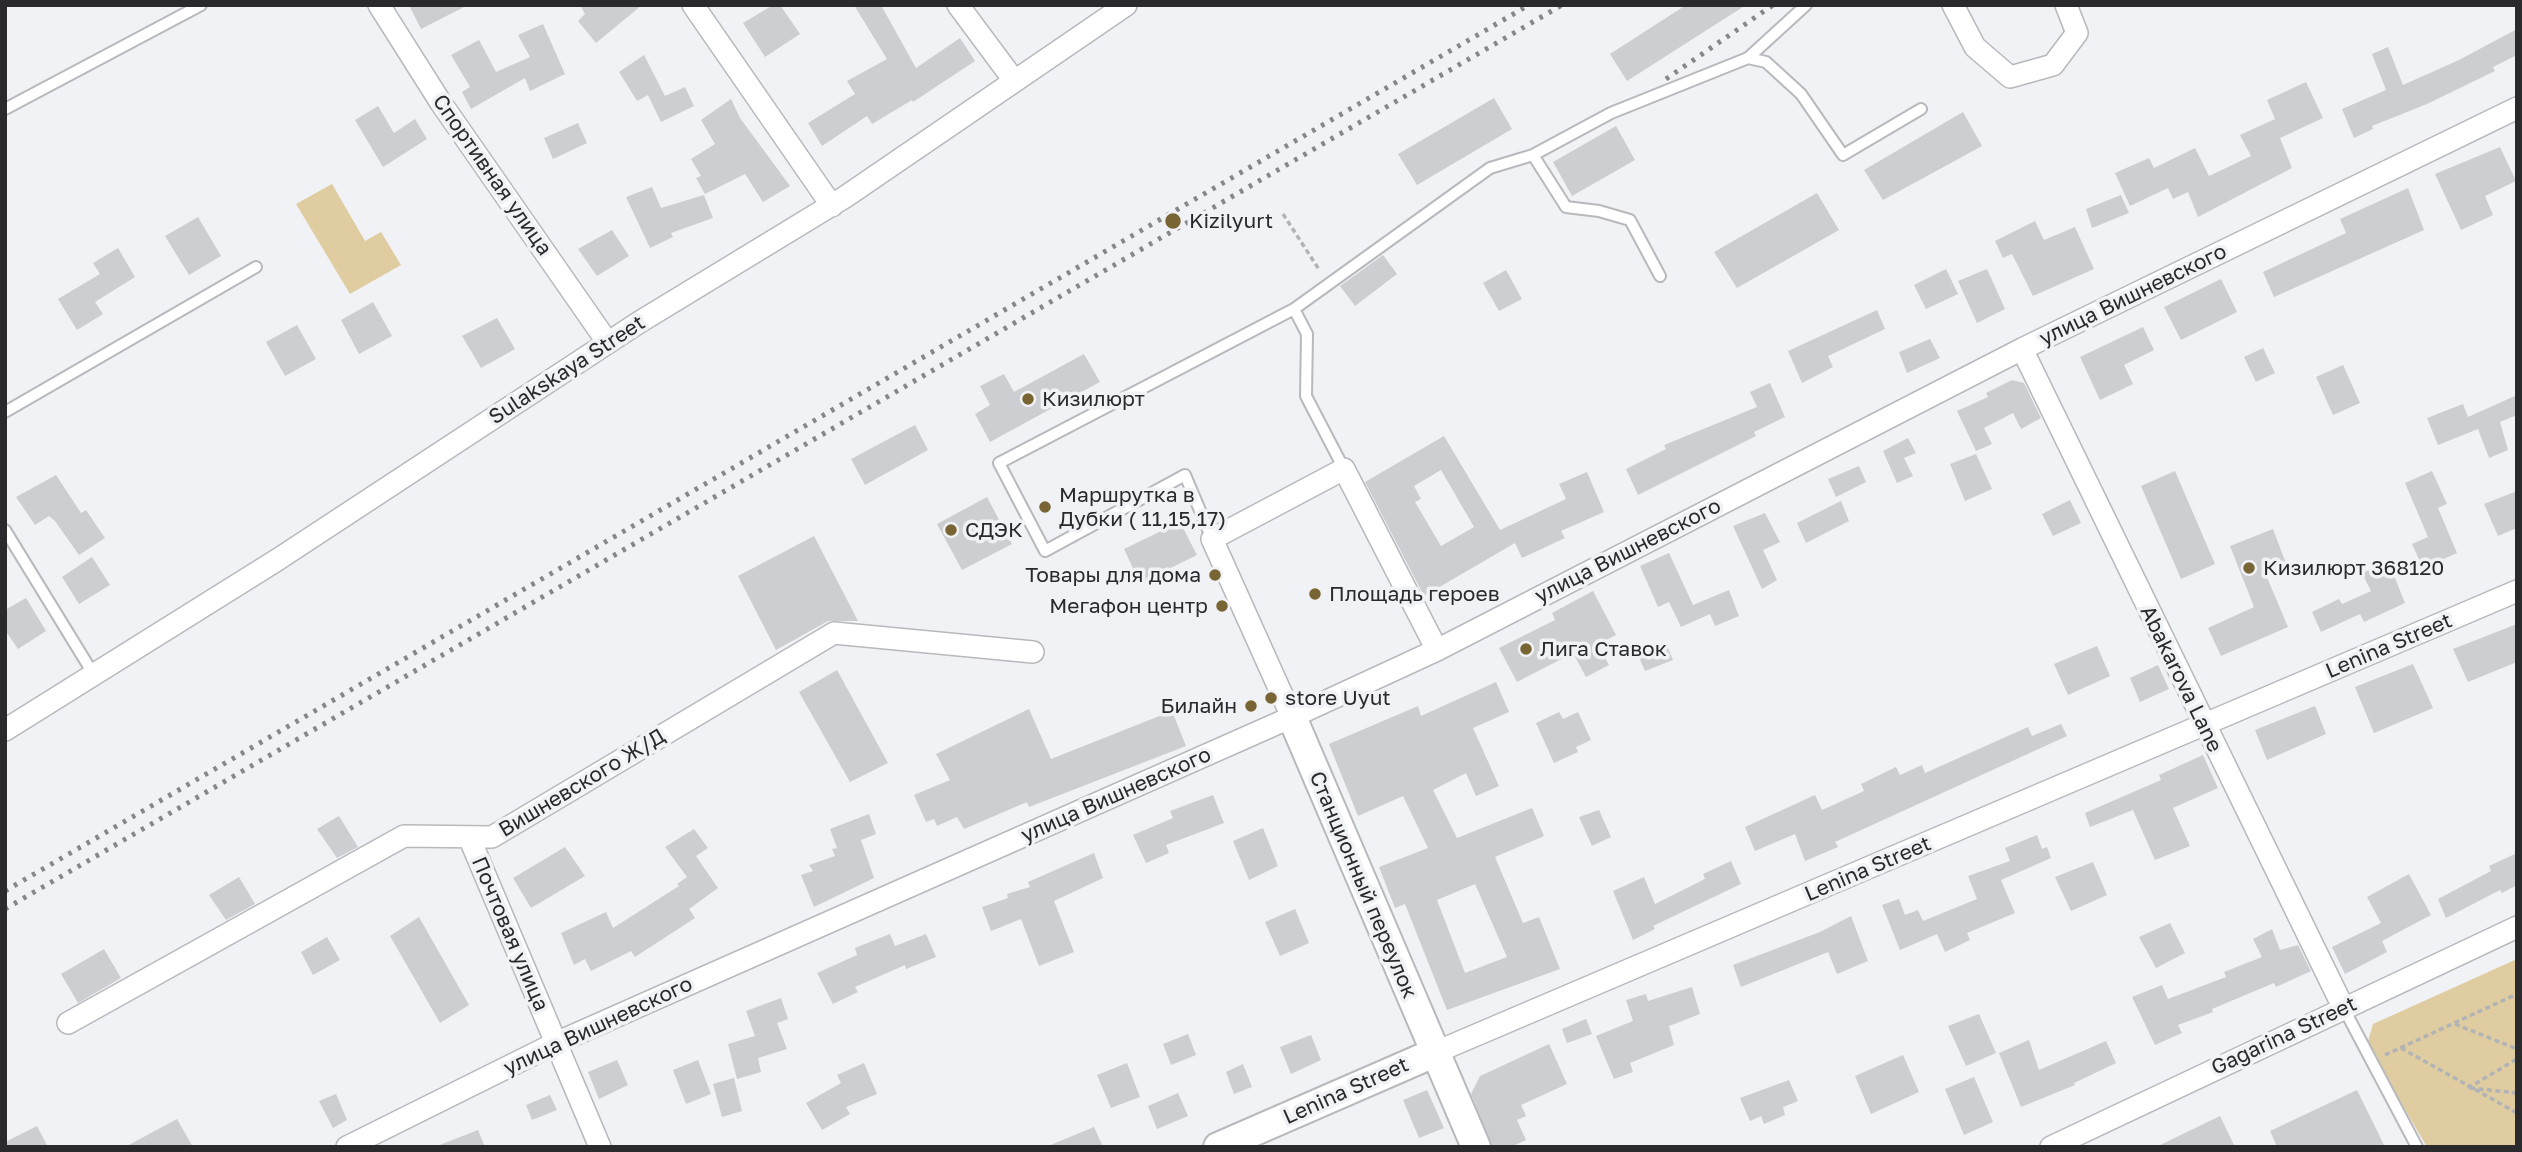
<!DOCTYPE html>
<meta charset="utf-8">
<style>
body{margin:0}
#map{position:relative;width:2522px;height:1152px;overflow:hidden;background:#f0f2f5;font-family:"Golos Text",sans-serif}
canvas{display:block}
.frame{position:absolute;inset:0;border:7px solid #2a2a2c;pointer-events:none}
</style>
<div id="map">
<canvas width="2522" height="1152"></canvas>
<div class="frame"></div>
</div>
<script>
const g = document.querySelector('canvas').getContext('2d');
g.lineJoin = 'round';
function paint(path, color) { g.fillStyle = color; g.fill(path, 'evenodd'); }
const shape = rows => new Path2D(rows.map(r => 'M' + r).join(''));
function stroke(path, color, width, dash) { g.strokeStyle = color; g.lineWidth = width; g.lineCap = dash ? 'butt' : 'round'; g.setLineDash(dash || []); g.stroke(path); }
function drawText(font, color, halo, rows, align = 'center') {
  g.font = font + ' "Golos Text",sans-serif'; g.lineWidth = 7; g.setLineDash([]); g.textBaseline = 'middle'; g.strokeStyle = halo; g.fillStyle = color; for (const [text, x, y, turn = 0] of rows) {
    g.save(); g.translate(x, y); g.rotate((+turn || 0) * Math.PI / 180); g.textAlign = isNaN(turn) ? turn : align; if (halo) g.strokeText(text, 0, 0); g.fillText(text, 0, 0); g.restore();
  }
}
const green = shape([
 [332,184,365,241,381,232,401,265,350,294,296,204],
 [2517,959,2517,1147,2427,1147,2367,1045,2373,1024]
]);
const building = shape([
 [409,5,468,5,421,29],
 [580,5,642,5,596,43,578,21,585,14],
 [773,5,780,5,800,34,765,57,743,23],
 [854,5,881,5,916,68,960,38,975,61,913,102,912,100,872,124,867,116,822,146,808,123,855,94,847,81,887,59],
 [1686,5,1746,5,1627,81,1610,54],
 [543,24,565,74,530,91,525,78,471,109,462,92,470,87,451,55,479,40,496,72,530,57,518,35],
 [2517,29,2517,55,2493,67,2495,71,2427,104,2372,126,2373,129,2354,138,2342,109,2386,90,2372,54,2388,47,2403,85,2459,60],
 [644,55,665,96,685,87,694,106,661,122,648,95,637,101,619,72],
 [2306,82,2323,118,2280,138,2292,168,2198,217,2188,192,2173,199,2168,188,2130,206,2115,173,2149,158,2154,168,2195,148,2209,176,2251,156,2240,135,2275,119,2267,100],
 [1494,98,1512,129,1417,185,1398,154],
 [731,99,740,118,790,186,763,202,745,174,705,194,696,178,701,176,691,159,715,144,701,120],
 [378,106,394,133,415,119,427,139,383,167,355,120],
 [1963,112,1982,146,1883,200,1864,170],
 [578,123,587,143,553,159,544,138],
 [1616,126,1635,160,1572,196,1553,162],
 [2500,147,2516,181,2485,196,2493,215,2461,230,2435,174],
 [652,187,661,208,704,195,713,218,671,233,673,237,650,248,626,197],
 [2408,188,2424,230,2274,297,2263,272,2346,233,2340,219],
 [1817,193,1839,230,1737,288,1714,252],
 [2121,195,2129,213,2092,228,2086,209],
 [198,217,221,256,189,275,165,236],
 [2035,221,2044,240,2075,227,2094,269,2033,296,2012,254,2003,258,1995,241],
 [612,230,629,256,597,276,578,249],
 [118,248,135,277,95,302,103,314,77,330,58,299,100,274,93,263],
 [1383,255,1397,274,1355,306,1340,286],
 [1946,269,1958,294,1926,309,1914,285],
 [1987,269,2005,309,1977,323,1958,281],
 [1506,270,1522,299,1499,311,1483,283],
 [2221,279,2237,312,2181,340,2164,307],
 [373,302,392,336,359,354,341,320],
 [1877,310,1885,329,1828,356,1833,367,1802,383,1788,351],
 [497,318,515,349,481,368,462,336],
 [297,325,316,359,285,376,266,342],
 [2143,327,2154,350,2124,365,2133,384,2100,400,2080,357],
 [1930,339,1940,358,1907,373,1899,352],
 [2263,348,2275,373,2256,382,2244,357],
 [1084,354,1100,382,990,442,975,414,990,405,980,386,1004,374,1014,392],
 [2343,365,2360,403,2333,415,2316,377],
 [2012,380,2024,383,2041,418,2021,429,2013,413,1984,428,1992,444,1976,451,1957,411,1988,397,1986,393],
 [1770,383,1785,417,1754,432,1756,436,1638,495,1626,469,1666,449,1664,445,1757,407,1750,392],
 [2517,395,2517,415,2500,422,2508,450,2489,458,2478,429,2438,445,2427,418,2463,404,2468,417],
 [915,425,928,450,865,485,851,459],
 [1444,436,1500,530,1566,499,1559,484,1587,472,1604,512,1561,531,1565,538,1522,558,1515,543,1424,596,1365,482],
 [1441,470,1474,527,1441,546,1415,502,1421,499,1414,486],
 [1908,438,1916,453,1904,458,1913,476,1897,483,1883,451],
 [1976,454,1992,489,1965,501,1950,464],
 [1859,466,1866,482,1836,497,1828,479],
 [2175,471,2215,564,2181,579,2141,486],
 [2432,471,2447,504,2438,508,2457,553,2423,568,2412,544,2428,537,2405,483],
 [56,475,81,513,86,510,105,538,79,555,55,521,49,516,35,525,16,497],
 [2517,491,2517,528,2498,536,2484,504],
 [987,497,1012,544,962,570,937,524],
 [2070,500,2081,523,2053,536,2042,514],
 [1841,501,1849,521,1806,543,1797,523],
 [1765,513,1780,542,1763,550,1777,580,1762,589,1733,526],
 [1180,522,1197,555,1140,583,1124,549],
 [2273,529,2287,566,2266,575,2288,627,2221,656,2208,628,2254,607,2230,546],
 [814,536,858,621,828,621,776,650,738,576],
 [1669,553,1693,605,1729,590,1739,616,1715,626,1710,614,1681,627,1669,602,1658,607,1640,566],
 [92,557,110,585,79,604,62,577],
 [2388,561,2405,603,2364,622,2360,614,2321,632,2312,612,2339,599,2342,604,2371,591,2362,573],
 [1593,591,1616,635,1598,644,1609,665,1586,677,1573,653,1517,682,1499,648,1555,620,1552,613],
 [26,598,46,631,18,649,5,630,5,610],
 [2517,624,2517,662,2468,682,2453,649],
 [1666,643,1673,660,1645,671,1638,655],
 [2097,646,2110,676,2068,695,2054,664],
 [2413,664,2433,708,2374,733,2355,687],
 [2158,665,2169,689,2140,702,2130,678],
 [837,670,888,763,850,782,799,692],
 [1496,682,1509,712,1473,728,1499,786,1476,796,1466,773,1433,790,1457,838,1532,808,1544,836,1495,857,1523,923,1539,917,1560,969,1447,1010,1405,904,1395,908,1379,867,1428,848,1403,796,1358,816,1329,744,1418,706,1421,716],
 [1475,884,1507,957,1465,973,1437,900],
 [2315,706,2326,734,2267,760,2255,730],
 [1029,709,1051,759,1172,711,1186,746,1029,807,1027,802,964,829,957,817,937,826,934,819,926,822,914,795,950,780,936,754],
 [1559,712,1563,719,1578,712,1591,740,1576,747,1578,752,1554,763,1536,723],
 [2061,724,2067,736,1835,842,1838,847,1805,861,1795,834,1755,851,1745,827,1815,795,1822,810,1864,791,1861,784,1896,767,1900,775,1922,765,1925,773,2028,727,2032,736],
 [2203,755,2218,788,2173,808,2190,846,2155,860,2133,810,2090,827,2085,813,2161,780,2159,775],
 [1213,795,1224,823,1166,845,1169,853,1146,863,1133,835,1173,818,1170,811],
 [1599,810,1611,837,1592,846,1579,817],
 [869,814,876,834,861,840,874,878,814,907,801,875,813,871,809,865,835,856,832,849,837,848,830,829],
 [339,816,358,847,337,858,317,829],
 [1263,828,1278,866,1249,880,1233,841],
 [694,829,708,848,696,856,718,888,689,909,695,918,635,957,631,951,591,971,585,959,574,965,561,933,606,912,613,928,679,886,677,884,687,877,665,847],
 [2037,835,2042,849,2047,847,2051,858,2001,880,2015,913,1967,933,1970,940,1945,952,1937,934,1900,950,1882,905,1899,899,1905,915,1918,910,1923,921,1977,899,1968,876,2010,861,2005,848],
 [565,847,585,876,531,908,513,878],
 [1094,853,1103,878,1054,901,1074,952,1039,966,1021,919,991,931,982,907,1008,898,1007,894,1030,887,1028,882],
 [2517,853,2517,885,2502,893,2500,890,2446,918,2438,899,2491,871,2489,866],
 [1731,861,1741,884,1653,926,1655,929,1633,940,1613,891,1644,877,1655,904,1705,879,1703,874],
 [2093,862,2107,895,2071,911,2055,877],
 [2409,874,2431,915,2382,941,2387,952,2345,974,2332,947,2381,923,2367,897],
 [239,877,255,904,226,920,209,895],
 [1295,909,1309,943,1280,956,1265,922],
 [1851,916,1868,961,1837,974,1828,952,1741,987,1733,965,1820,932],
 [419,917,469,1005,440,1023,390,936],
 [2170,923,2185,953,2156,968,2139,937],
 [2272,929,2280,950,2298,945,2311,971,2276,987,2274,983,2212,1009,2213,1012,2178,1025,2182,1033,2155,1045,2132,997,2162,985,2168,999,2226,977,2224,972,2262,957,2253,939],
 [890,934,895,946,926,934,936,957,906,969,905,965,855,987,858,992,833,1004,817,973,857,955,855,948],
 [327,937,340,960,313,975,301,952],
 [104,949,121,978,78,1003,61,974],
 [1692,987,1700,1014,1669,1026,1674,1045,1630,1063,1633,1072,1614,1079,1596,1036,1633,1021,1626,1000,1646,994,1648,1001],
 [781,998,788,1019,777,1023,787,1049,758,1058,761,1072,737,1079,728,1044,755,1036,746,1011],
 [1979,1014,1996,1053,1966,1066,1948,1026],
 [1586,1019,1592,1034,1567,1043,1562,1029],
 [1188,1034,1196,1055,1171,1065,1163,1044],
 [1311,1035,1321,1060,1291,1074,1280,1047],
 [2029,1040,2039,1070,2106,1041,2116,1063,2074,1083,2075,1085,2021,1107,1999,1053],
 [1549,1044,1567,1084,1521,1105,1526,1116,1517,1120,1526,1140,1511,1147,1492,1147,1471,1094,1480,1076],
 [1903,1055,1919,1092,1871,1114,1855,1076],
 [617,1060,628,1085,599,1099,588,1072],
 [698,1060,711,1094,686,1104,673,1070],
 [864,1063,877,1094,846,1107,850,1114,822,1130,806,1103,841,1083,837,1075],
 [1127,1063,1140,1097,1111,1108,1097,1075],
 [1243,1064,1252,1087,1234,1094,1226,1072],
 [1974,1077,1993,1122,1964,1135,1945,1089],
 [734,1078,742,1111,722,1117,713,1084],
 [1789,1080,1798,1101,1783,1107,1785,1115,1764,1124,1761,1116,1750,1121,1740,1098],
 [1427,1090,1444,1128,1419,1138,1403,1100],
 [2357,1090,2385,1147,2277,1147,2270,1131],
 [1178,1093,1188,1116,1157,1129,1148,1106],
 [336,1094,347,1120,333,1128,319,1101],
 [550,1095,557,1110,532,1120,526,1105],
 [2220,1116,2235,1147,2156,1147],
 [177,1119,193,1147,125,1147],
 [37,1126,48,1147,5,1147,5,1142],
 [1094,1127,1103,1147,1048,1147,1048,1146],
 [478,1130,485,1147,437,1147,437,1146]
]);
const path = shape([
 [1283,214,1320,271],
 [2455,1024,2517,1049],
 [2401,1048,2517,1113],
 [2385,1055,2517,994],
 [2468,1088,2517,1059],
 [2470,1088,2517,1093]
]);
const lane = shape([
 [1748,58,1766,62,1801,94,1843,155,1921,109],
 [5,109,201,5],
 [1660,276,1630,220,1599,211,1566,207,1533,155,1611,113,1748,58,1806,5],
 [1294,309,1490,168,1533,155],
 [5,412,256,267],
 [5,530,94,675],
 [1212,539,1185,475,1045,551,999,463,1294,309,1307,334,1306,396,1344,469],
 [2343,1007,2417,1147]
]);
const street = shape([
 [379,5,441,103,608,343],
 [693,5,832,206],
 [958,5,1013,79],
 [1953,5,1975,47,2010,77,2053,65,2077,33,2066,5],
 [2022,349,2343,1007],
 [1292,717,1212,539,1344,469,1437,650],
 [5,730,277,560,638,323,845,197,1126,5],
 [469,837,600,1147],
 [68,1023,404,836,492,837,834,633,1033,652],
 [1434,1053,2517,591],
 [347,1147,556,1043,1292,717,1437,650,2022,349,2517,108],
 [2051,1147,2517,927]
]);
const secondary = shape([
 [1292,717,1476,1147],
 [1218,1147,1434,1053]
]);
const rail = shape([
 [1666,79,1773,5],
 [5,891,1529,5],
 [5,909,1562,5]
]);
const markers = [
 [1173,221,9,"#796534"],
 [1028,399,7,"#796534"],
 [1045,507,7,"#796534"],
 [951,530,7,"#796534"],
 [2249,568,7,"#796534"],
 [1215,575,7,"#796534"],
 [1315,594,7,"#796534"],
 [1222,606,7,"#796534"],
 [1526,649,7,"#796534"],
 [1271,698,7,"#796534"],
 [1251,706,7,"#796534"]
];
const streetNames = [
 ["Спортивная улица",492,175,55],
 ["улица Вишневского",2133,295,-26],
 ["Sulakskaya Street",567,370,-33],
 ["улица Вишневского",1628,551,-27],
 ["Lenina Street",2389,646,-23],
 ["Abakarova Lane",2181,679,64],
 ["Вишневского Ж/Д",582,783,-31],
 ["улица Вишневского",1116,795,-24],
 ["Lenina Street",1868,869,-23],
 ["Станционный переулок",1363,885,67],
 ["Почтовая улица",510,934,67],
 ["улица Вишневского",598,1026,-25],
 ["Gagarina Street",2284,1036,-25],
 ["Lenina Street",1346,1091,-24]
];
const poiNames = [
 ["Kizilyurt",1189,221],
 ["Кизилюрт",1042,399],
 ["Маршрутка в",1059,495],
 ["Дубки ( 11,15,17)",1059,519],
 ["СДЭК",965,530],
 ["Кизилюрт 368120",2263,568],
 ["Товары для дома",1201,575,"right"],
 ["Площадь героев",1329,594],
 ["Мегафон центр",1208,606,"right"],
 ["Лига Ставок",1540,649],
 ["store Uyut",1285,698],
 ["Билайн",1237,706,"right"]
];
paint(green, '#dfcca1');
paint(building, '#cdced1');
stroke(lane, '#b8b9bc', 14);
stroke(street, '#b8b9bc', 24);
stroke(secondary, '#b8b9bc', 32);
stroke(path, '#b1b3b5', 3.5, [5, 3.5]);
stroke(lane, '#fff', 10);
stroke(street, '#fff', 21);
stroke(secondary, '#fff', 28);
stroke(rail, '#868789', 5, [3.5, 7]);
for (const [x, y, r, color] of markers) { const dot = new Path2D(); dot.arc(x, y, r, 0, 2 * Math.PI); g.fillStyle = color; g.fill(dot); stroke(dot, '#f0f2f5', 2.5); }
drawText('21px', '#2a2a2c', '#f0f2f5', streetNames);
drawText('21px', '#2a2a2c', '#f0f2f5', poiNames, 'left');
</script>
